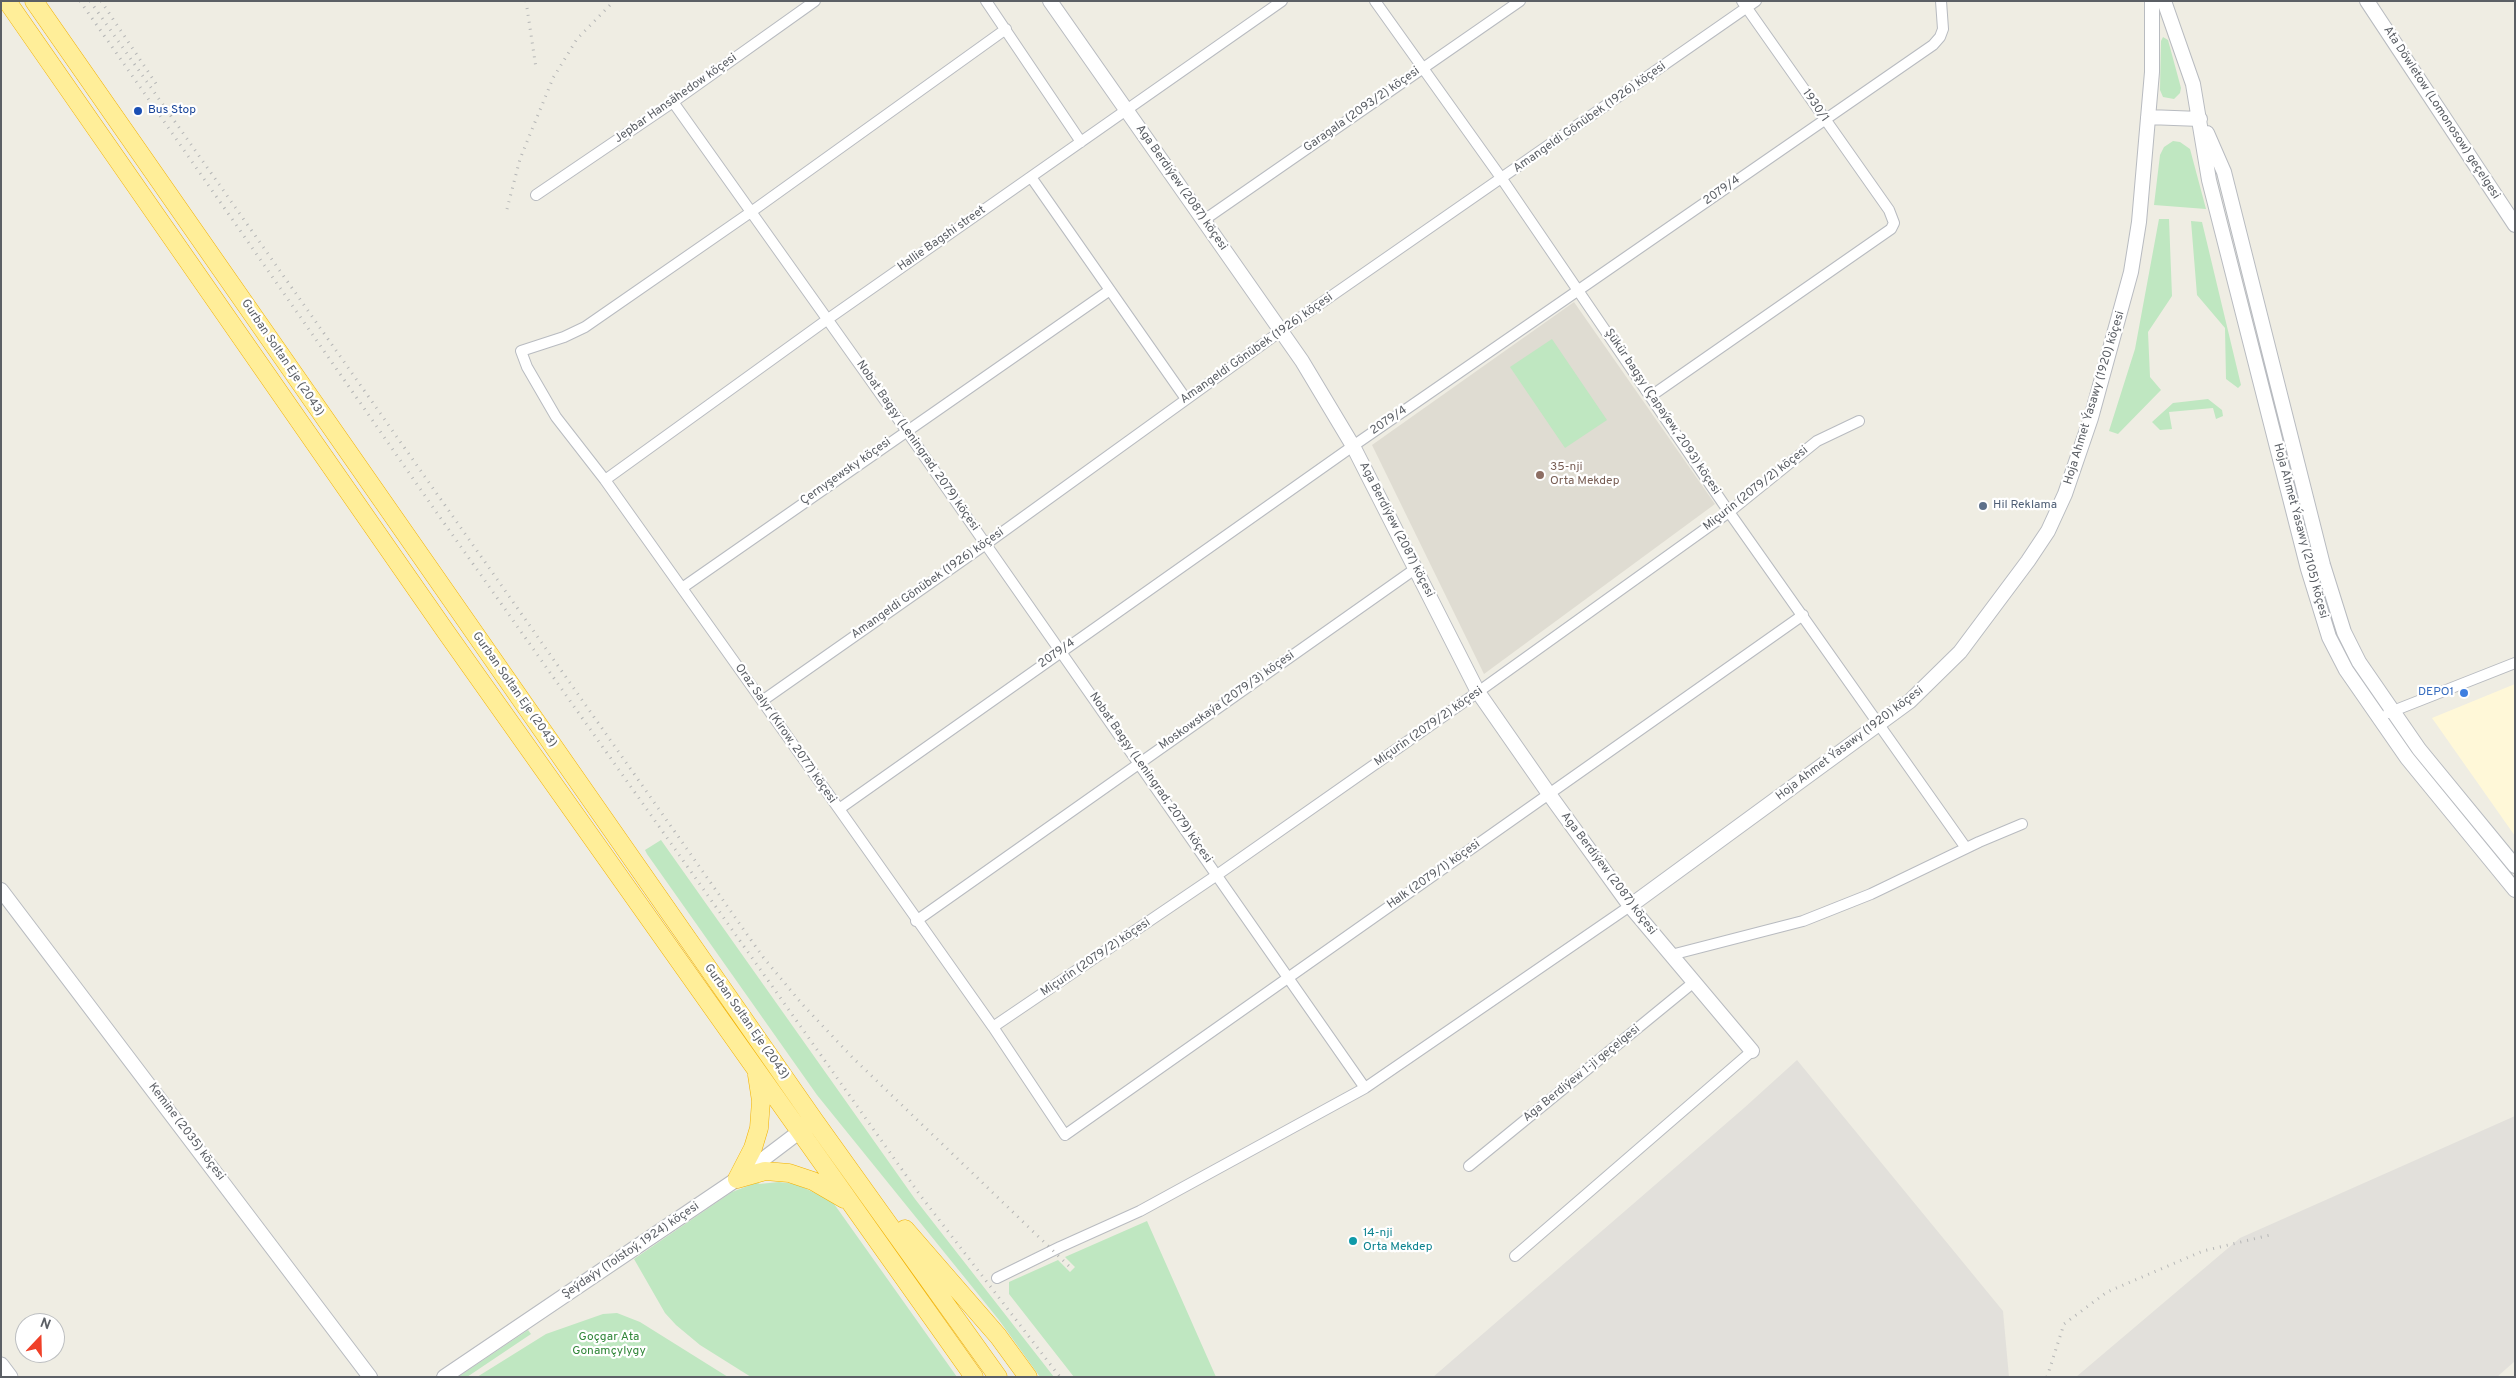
<!DOCTYPE html>
<meta charset="utf-8">
<style>
body{margin:0}
#map{position:relative;width:2516px;height:1378px;overflow:hidden;background:#efede3;font-family:Overpass,sans-serif}
canvas{display:block}
.frame{position:absolute;inset:0;border:2px solid #5b5f65;pointer-events:none}
.north{position:absolute;left:15px;top:1313px;width:50px;height:50px;box-sizing:border-box;background:#fff;border:1px solid #bdbfc1;border-radius:50%;rotate:21deg;font-size:14px;font-weight:700;line-height:20px;text-align:center;color:#5b5f65}
.north::after{content:'';display:block;margin:auto;width:18px;height:22px;background:#f04028;clip-path:polygon(50% 0,100% 100%,50% 72%,0 100%)}
</style>
<div id="map">
<canvas width="2516" height="1378"></canvas>
<div class="frame"></div>
<div class="north">N</div>
</div>
<script>
const g = document.querySelector('canvas').getContext('2d');
g.lineJoin = 'round';
function paint(path, color) { g.fillStyle = color; g.fill(path, 'evenodd'); }
const shape = rows => new Path2D(rows.map(r => 'M' + r).join(''));
function stroke(path, color, width, dash) { g.strokeStyle = color; g.lineWidth = width; g.lineCap = dash ? 'butt' : 'round'; g.setLineDash(dash || []); g.stroke(path); }
function drawText(font, color, halo, rows, align = 'center') {
  g.font = font + ' Overpass,sans-serif'; g.lineWidth = 4.5; g.setLineDash([]); g.textBaseline = 'middle'; g.strokeStyle = halo; g.fillStyle = color; for (const [text, x, y, turn = 0] of rows) {
    g.save(); g.translate(x, y); g.rotate((+turn || 0) * Math.PI / 180); g.textAlign = isNaN(turn) ? turn : align; if (halo) g.strokeText(text, 0, 0); g.fillText(text, 0, 0); g.restore();
  }
}
const commercial = shape([
 [2515,684,2515,836,2432,718]
]);
const industrial = shape([
 [1797,1060,2003,1311,2009,1377,1433,1377,1744,1108],
 [2515,1116,2515,1361,2497,1377,2076,1377,2240,1238]
]);
const education = shape([
 [1574,302,1715,504,1484,674,1372,445]
]);
const green = shape([
 [2163,37,2168,40,2181,88,2180,93,2174,99,2163,97,2160,90,2161,41],
 [2173,141,2180,142,2190,149,2206,209,2154,205,2160,155,2164,147],
 [2159,219,2169,219,2172,296,2148,332,2150,377,2161,390,2118,434,2109,431,2135,349],
 [2191,221,2202,222,2241,385,2238,388,2226,379,2225,328,2197,295],
 [1552,339,1607,420,1565,448,1510,367],
 [2208,399,2222,410,2223,416,2216,419,2213,408,2169,412,2172,429,2160,430,2152,422,2173,403],
 [661,840,915,1199,1054,1377,1040,1377,999,1320,817,1095,647,854,645,850],
 [758,1182,759,1184,779,1182,796,1184,832,1201,957,1377,751,1377,700,1345,676,1325,665,1313,634,1259,732,1192],
 [1147,1221,1216,1377,1074,1377,1009,1294,1009,1282,1058,1260,1070,1272,1075,1267,1065,1257],
 [617,1313,640,1322,728,1377,477,1377,546,1334,603,1314],
 [528,1330,531,1334,467,1377,458,1377]
]);
const minor = shape([
 [986,1,1081,142],
 [1375,1,1502,179,1729,512,1966,848],
 [1006,29,751,212,585,327,564,337,521,351,527,367,556,417,605,480,839,809,993,1027,1065,1135,1803,615],
 [673,102,906,430,1365,1088],
 [1031,177,1186,399],
 [536,195,673,102,815,1],
 [1204,220,1520,1],
 [1651,396,1891,229,1894,223,1889,210,1742,1],
 [605,480,828,319,1282,1],
 [682,588,1110,290],
 [762,701,986,544,1281,331,1756,1],
 [2388,713,2515,663],
 [839,809,1353,446,1933,45,1940,37,1943,29,1941,1],
 [916,921,1415,569],
 [1671,955,1803,921,1871,894,1979,842,2022,824],
 [993,1027,1217,875,1478,692,1729,512,1817,441,1859,421],
 [1469,1166,1694,982],
 [1515,1256,1752,1051],
 [997,1278,1060,1247,1140,1211,1365,1088,1630,906]
]);
const tertiary = shape([
 [1050,1,1302,361,1353,446,1478,692,1549,794,1630,906,1752,1051],
 [2164,1,2193,84,2209,180,2308,569,2329,637,2346,670,2407,758,2515,890],
 [2367,1,2515,225],
 [2148,117,2200,119],
 [2207,133,2224,172,2323,565,2344,632,2359,662,2419,749,2515,866],
 [1,890,370,1377],
 [1630,906,1910,701,1960,652,2028,561,2048,531,2065,494,2091,418,2131,272,2139,222,2152,72,2152,1],
 [444,1377,737,1179,807,1126]
]);
const secondary = shape([
 [1,1365,10,1377]
]);
const trunk = shape([
 [7,1,446,632,974,1377],
 [34,1,814,1120,998,1377],
 [737,1179,765,1171,789,1173,813,1181,844,1199],
 [737,1179,753,1148,759,1128,761,1101,757,1075],
 [905,1229,998,1336,1028,1377]
]);
const rail = shape([
 [80,1,437,513,920,1195,1060,1377],
 [90,1,763,957,802,1004,853,1058,1071,1268],
 [101,1,159,88],
 [526,1,536,68],
 [507,209,520,159,553,78,577,39,614,1],
 [2047,1377,2064,1324,2107,1292,2203,1251,2270,1235]
]);
const markers = [
 [138,111,5,"#1a4fb4"],
 [1540,475,5,"#8d6e63"],
 [1983,506,5,"#5c6f8a"],
 [2464,693,5,"#3f7fe0"],
 [1353,1241,5,"#0f9aa8"]
];
const streetNames = [
 ["Jepbar Hansähedow köçesi",676,99,-35],
 ["1930/1",1815,106,55],
 ["Garagala (2093/2) köçesi",1362,110,-35],
 ["Ata Döwletow (Lomonosow) geçelgesi",2441,113,57],
 ["Amangeldi Gönübek (1926) köçesi",1590,118,-35],
 ["Aga Berdiýew (2087) köçesi",1181,188,55],
 ["2079/4",1722,191,-35],
 ["Hallie Bagshi street",942,239,-35],
 ["Amangeldi Gönübek (1926) köçesi",1257,349,-35],
 ["Gurban Soltan Eje (2043)",282,358,56],
 ["Hoja Ahmet Ýasawy (1920) köçesi",2095,398,-73],
 ["Şükür bagşy (Çapaýew, 2093) köçesi",1662,412,56],
 ["2079/4",1389,421,-34],
 ["Nobat Bagşy (Leningrad, 2079) köçesi",917,446,55],
 ["Çernyşewsky köçesi",846,472,-35],
 ["Miçurin (2079/2) köçesi",1756,489,-38],
 ["Aga Berdiýew (2087) köçesi",1396,530,63],
 ["Hoja Ahmet Ýasawy (2105) köçesi",2300,531,75],
 ["Amangeldi Gönübek (1926) köçesi",928,584,-35],
 ["2079/4",1057,654,-35],
 ["Gurban Soltan Eje (2043)",514,690,55],
 ["Moskowskaýa (2079/3) köçesi",1227,701,-35],
 ["Miçurin (2079/2) köçesi",1429,727,-35],
 ["Oraz Salyr (Kirow, 2077) köçesi",785,734,55],
 ["Hoja Ahmet Ýasawy (1920) köçesi",1850,744,-37],
 ["Nobat Bagşy (Leningrad, 2079) köçesi",1150,778,55],
 ["Aga Berdiýew (2087) köçesi",1608,874,53],
 ["Halk (2079/1) köçesi",1434,875,-35],
 ["Miçurin (2079/2) köçesi",1096,958,-34],
 ["Gurban Soltan Eje (2043)",746,1022,55],
 ["Aga Berdiýew 1-ji geçelgesi",1582,1074,-39],
 ["Kemine (2035) köçesi",186,1132,53],
 ["Şeýdaýy (Tolstoý, 1924) köçesi",631,1251,-34]
];
const transitNames = [
 ["Bus Stop",148,111]
];
const educationNames = [
 ["35-nji",1550,468],
 ["Orta Mekdep",1550,482]
];
const serviceNames = [
 ["Hil Reklama",1993,506]
];
const shopNames = [
 ["DEPO1",2454,693]
];
const cultureNames = [
 ["14-nji",1363,1234],
 ["Orta Mekdep",1363,1248]
];
const parkNames = [
 ["Goçgar Ata",609,1338],
 ["Gonamçylygy",609,1352]
];
paint(commercial, '#fff8d8');
paint(industrial, '#e2e0db');
paint(education, '#dfdcd2');
paint(green, '#bfe7c1');
stroke(minor, '#b8bbc0', 12);
stroke(tertiary, '#b8bbc0', 16);
stroke(secondary, '#b9bcc2', 17);
stroke(trunk, '#f2b100', 19);
stroke(minor, '#fff', 10);
stroke(tertiary, '#fff', 14);
stroke(secondary, '#fff', 15);
stroke(trunk, '#fe9', 18);
stroke(rail, '#b5b6b6', 3, [1, 6]);
for (const [x, y, r, color] of markers) { const dot = new Path2D(); dot.arc(x, y, r, 0, 2 * Math.PI); g.fillStyle = color; g.fill(dot); stroke(dot, '#fff', 2); }
drawText('12px', '#5b5f65', '#fff', streetNames);
drawText('12px', '#164399', '#fff', transitNames, 'left');
drawText('12px', '#785e54', '#fff', educationNames, 'left');
drawText('12px', '#4e5e75', '#fff', serviceNames, 'left');
drawText('12px', '#366cbe', '#fff', shopNames, 'right');
drawText('12px', '#0d838f', '#fff', cultureNames, 'left');
drawText('12px', '#318639', '#fff', parkNames);
</script>
